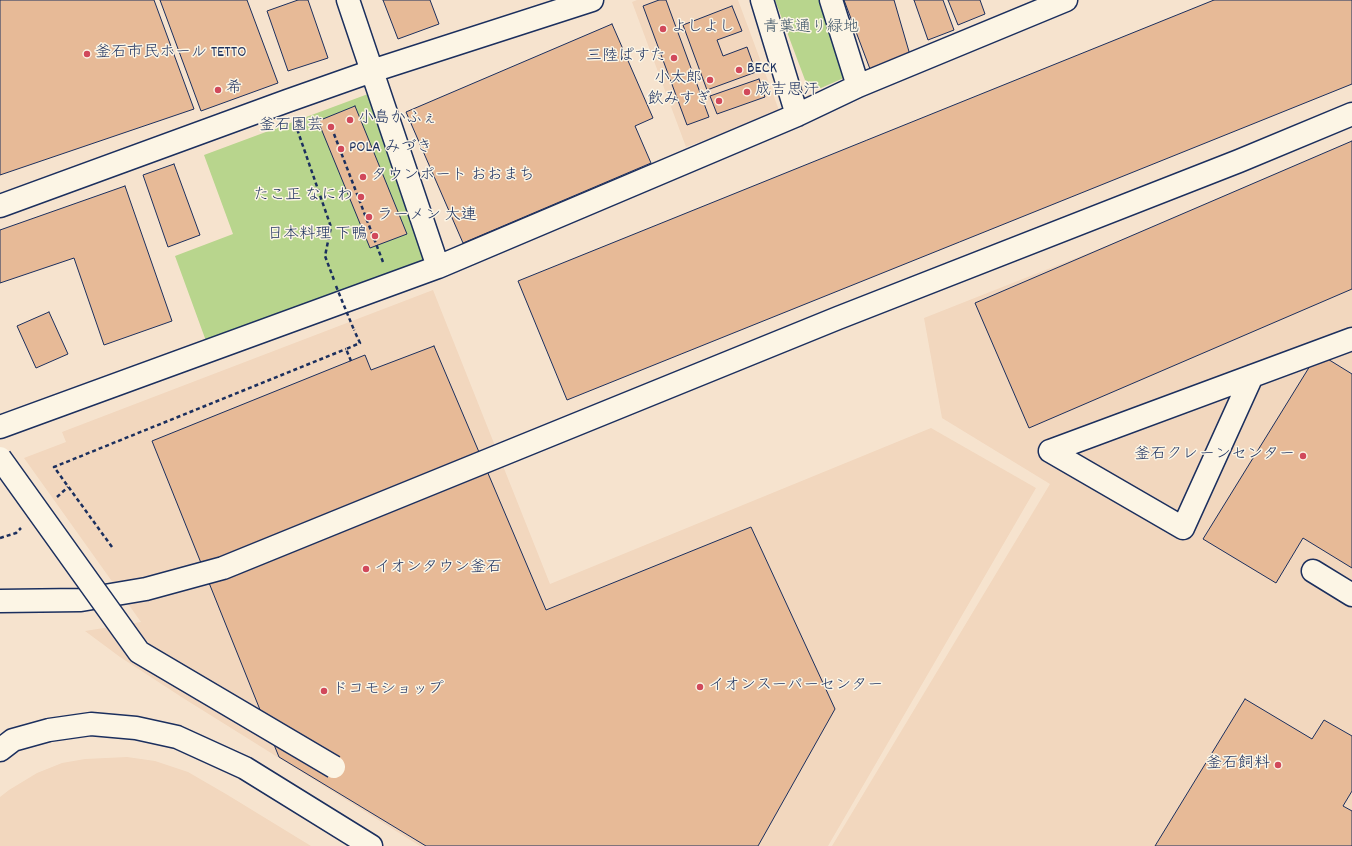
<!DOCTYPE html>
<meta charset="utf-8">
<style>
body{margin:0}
canvas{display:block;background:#f6e3ce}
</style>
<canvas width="1352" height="846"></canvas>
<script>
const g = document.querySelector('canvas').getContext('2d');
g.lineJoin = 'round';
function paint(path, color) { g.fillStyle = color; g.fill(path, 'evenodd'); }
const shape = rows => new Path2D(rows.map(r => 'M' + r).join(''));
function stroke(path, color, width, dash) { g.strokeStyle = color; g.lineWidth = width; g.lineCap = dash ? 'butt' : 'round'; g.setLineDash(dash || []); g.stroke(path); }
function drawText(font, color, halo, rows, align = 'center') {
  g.font = font + ' Dekko,"Klee One",sans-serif'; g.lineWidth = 3; g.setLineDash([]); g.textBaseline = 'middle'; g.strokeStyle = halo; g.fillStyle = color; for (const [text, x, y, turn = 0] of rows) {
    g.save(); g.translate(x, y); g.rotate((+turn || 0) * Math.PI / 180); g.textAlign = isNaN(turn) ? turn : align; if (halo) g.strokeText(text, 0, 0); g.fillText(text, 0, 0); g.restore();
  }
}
const built = shape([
 [637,0,738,0,780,113,686,147,632,2],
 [1352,149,1352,846,832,846,1050,484,942,418,924,318],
 [433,290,550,584,931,428,1036,488,828,846,420,846,183,698,120,657,85,631,141,622,24,458,66,442,62,432],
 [127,757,155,761,188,772,226,794,311,846,0,846,0,797,9,790,37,773,62,763,85,759]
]);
const green = shape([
 [775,0,825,0,846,77,821,88,805,80],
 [368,94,430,258,206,341,175,256,233,234,204,155]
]);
const building = shape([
 [0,0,154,0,194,109,0,175,0,0],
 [160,0,247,0,278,83,201,111,160,0],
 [298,0,308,0,328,58,288,71,267,11,298,0],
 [383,0,430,0,439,24,398,39,383,0],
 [659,0,666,0,709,117,687,125,643,6,659,0],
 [844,0,894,0,910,55,870,69,844,0],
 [914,0,943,0,954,30,928,40,914,0],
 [948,0,980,0,985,14,958,25,948,0],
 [1214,0,1352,0,1352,84,567,400,518,281,1214,0],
 [732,6,742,31,717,40,723,56,747,47,756,72,707,90,683,25,732,6],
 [612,24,653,118,635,126,651,163,463,243,406,112,612,24],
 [759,79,765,97,717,114,710,96,759,79],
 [355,106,407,234,370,248,318,121,355,106],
 [1352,141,1352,289,1029,428,975,303,1352,141],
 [174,164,200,235,168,247,143,175,174,164],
 [125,186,172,321,104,345,74,258,0,283,0,230,125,186],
 [49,312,68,354,36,368,17,326,49,312],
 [434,346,546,610,751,527,835,709,758,846,426,846,279,757,152,441,365,355,371,370,434,346],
 [1318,353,1352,374,1352,568,1303,538,1276,583,1203,539,1318,353],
 [1245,699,1312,739,1324,720,1352,736,1352,791,1343,806,1352,811,1352,846,1155,846,1245,699]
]);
const path = shape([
 [295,123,331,227,325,256,334,280],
 [334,134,383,262],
 [351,361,346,349,360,343,354,330],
 [57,497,68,487],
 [0,538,16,533,21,528],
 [112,547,54,467,346,349]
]);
const minor = shape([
 [348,0,438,267],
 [762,0,797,115],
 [831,0,858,86],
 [0,206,287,101,372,71,592,0],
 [0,427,438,267,797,115,858,86,1066,0],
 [1050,451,1352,339],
 [1050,451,1183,528,1252,376],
 [1313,571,1352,595],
 [0,601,81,600,146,589,223,568,838,318,1239,161,1352,114],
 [0,750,13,740,49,730,91,724,136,728,177,737,245,768,371,846]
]);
const pathBridge = shape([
 [336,286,354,330]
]);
const minorBridge = shape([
 [0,458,139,652,334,767]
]);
const markers = [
 [663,29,4,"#d1495b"],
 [87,54,4,"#d1495b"],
 [674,58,4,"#d1495b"],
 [739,70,4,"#d1495b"],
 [710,80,4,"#d1495b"],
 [218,90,4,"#d1495b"],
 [747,92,4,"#d1495b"],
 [719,101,4,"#d1495b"],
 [350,120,4,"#d1495b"],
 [331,127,4,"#d1495b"],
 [341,149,4,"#d1495b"],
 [363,177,4,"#d1495b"],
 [361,197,4,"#d1495b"],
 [369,217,4,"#d1495b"],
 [375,236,4,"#d1495b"],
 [1303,456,4,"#d1495b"],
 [366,569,4,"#d1495b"],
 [700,687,4,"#d1495b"],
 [324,691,4,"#d1495b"],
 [1278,765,4,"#d1495b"]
];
const poiNames = [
 ["よしよし",671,29],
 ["釜石市民ホール TETTO",95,54],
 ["三陸ぱすた",666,58,"right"],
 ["BECK",747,70],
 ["小太郎",702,80,"right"],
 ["希",226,90],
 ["成吉思汗",755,92],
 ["飲みすぎ",711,101,"right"],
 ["小島かふぇ",358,120],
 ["釜石園芸",323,127,"right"],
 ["POLA みづき",349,149],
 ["タウンポート おおまち",371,177],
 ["たこ正 なにわ",353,197,"right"],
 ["ラーメン 大連",377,217],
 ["日本料理 下鴨",367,236,"right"],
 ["釜石クレーンセンター",1295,456,"right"],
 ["イオンタウン釜石",374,569],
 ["イオンスーパーセンター",708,687],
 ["ドコモショップ",332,691],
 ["釜石飼料",1270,765,"right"]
];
const parkNames = [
 ["青葉通り緑地",811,29]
];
paint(built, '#f2d7be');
paint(green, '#b8d58d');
paint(building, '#e7ba97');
stroke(building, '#1b2f5e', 1);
stroke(minor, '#1b2f5e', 25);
stroke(path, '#1b2f5e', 2.5, [4, 3]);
stroke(minor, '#fcf5e5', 22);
stroke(minorBridge, '#1b2f5e', 25, []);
stroke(pathBridge, '#1b2f5e', 2.5, [4, 3]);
stroke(minorBridge, '#fcf5e5', 22);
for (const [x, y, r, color] of markers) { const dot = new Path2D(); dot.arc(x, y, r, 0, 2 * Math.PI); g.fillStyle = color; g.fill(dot); stroke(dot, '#fcf5e5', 1.5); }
drawText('16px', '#1b2f5e', '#fcf5e5', poiNames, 'left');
drawText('16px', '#42586a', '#fcf5e5', parkNames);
</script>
